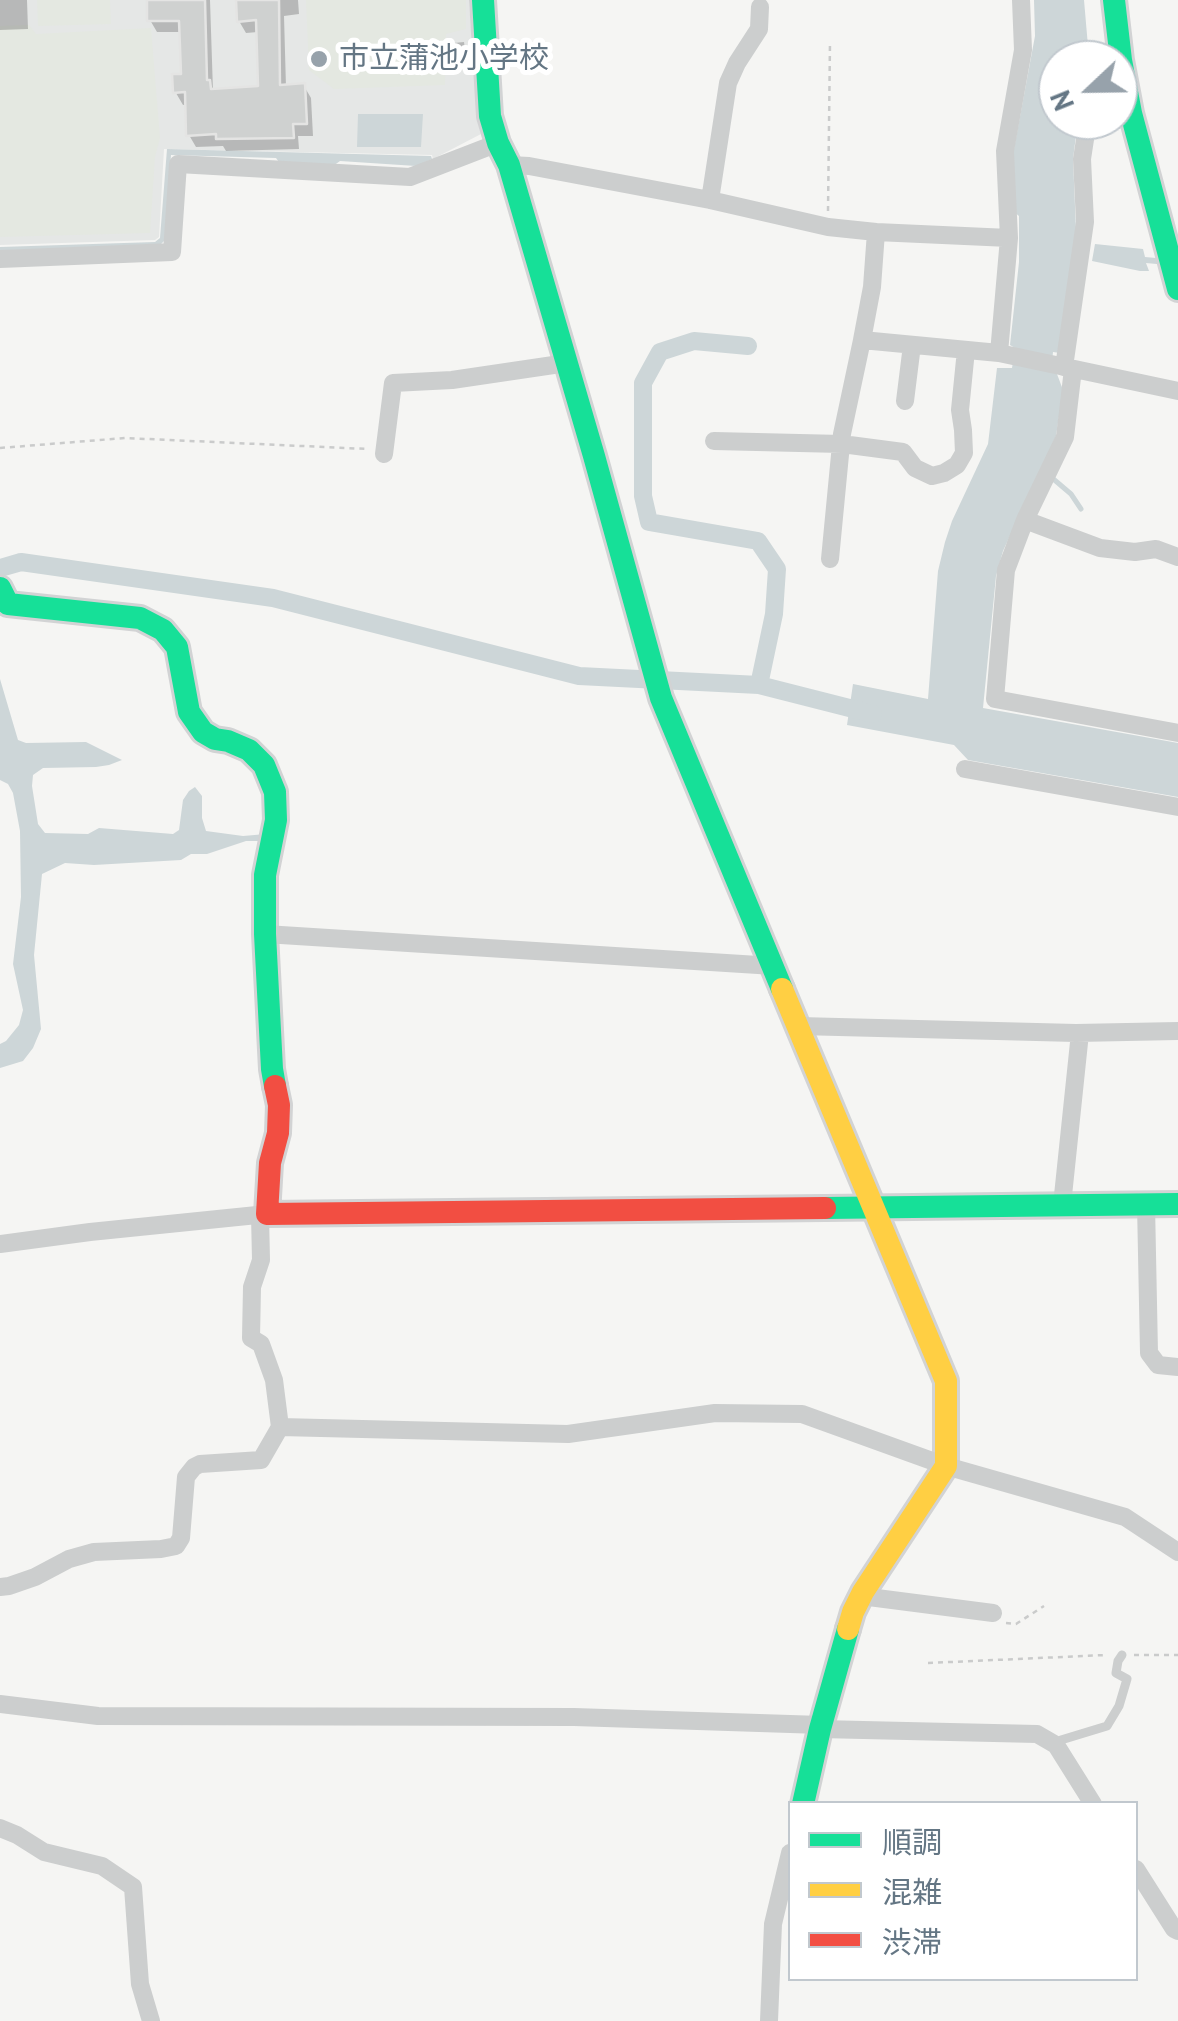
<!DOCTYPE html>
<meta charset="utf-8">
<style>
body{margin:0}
#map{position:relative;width:1178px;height:2021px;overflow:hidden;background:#f5f5f3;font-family:"PT Sans","Noto Sans JP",sans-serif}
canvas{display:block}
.legend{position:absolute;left:788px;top:1801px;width:350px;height:180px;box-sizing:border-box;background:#fff;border:2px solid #c1c8ce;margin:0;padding:12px 18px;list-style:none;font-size:30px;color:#647684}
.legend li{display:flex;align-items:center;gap:20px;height:50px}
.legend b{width:50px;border:2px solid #c1c8ce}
.north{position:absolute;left:1038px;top:40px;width:100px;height:100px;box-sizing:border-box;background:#fff;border:2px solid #c1c8ce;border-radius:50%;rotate:248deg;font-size:28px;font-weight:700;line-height:40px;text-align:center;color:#647684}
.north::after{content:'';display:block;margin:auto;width:35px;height:45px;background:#97a2ab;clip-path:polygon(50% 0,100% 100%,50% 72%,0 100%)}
</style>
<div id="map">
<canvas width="1178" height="2021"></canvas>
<ul class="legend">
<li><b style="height:12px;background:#16e098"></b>順調</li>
<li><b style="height:12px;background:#ffcf43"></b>混雑</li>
<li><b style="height:12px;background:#f24e42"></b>渋滞</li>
</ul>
<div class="north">N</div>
</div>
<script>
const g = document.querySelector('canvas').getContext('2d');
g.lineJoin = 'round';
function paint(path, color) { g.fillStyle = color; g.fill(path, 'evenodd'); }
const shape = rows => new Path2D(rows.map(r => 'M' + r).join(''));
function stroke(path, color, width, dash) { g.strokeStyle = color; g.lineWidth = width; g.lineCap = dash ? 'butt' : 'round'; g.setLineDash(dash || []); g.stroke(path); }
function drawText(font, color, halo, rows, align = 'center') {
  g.font = font + ' "PT Sans","Noto Sans JP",sans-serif'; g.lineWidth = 10; g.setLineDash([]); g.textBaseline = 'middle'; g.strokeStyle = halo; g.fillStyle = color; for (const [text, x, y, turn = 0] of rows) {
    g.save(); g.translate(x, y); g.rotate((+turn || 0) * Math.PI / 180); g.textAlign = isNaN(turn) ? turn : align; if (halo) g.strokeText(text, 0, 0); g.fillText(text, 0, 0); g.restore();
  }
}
const built = shape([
 [0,0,469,0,477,119,481,134,433,159,432,155,164,149,159,237,155,240,0,245]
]);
const green = shape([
 [37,0,110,0,111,24,38,26],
 [306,0,466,0,466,29,446,34,445,85,334,89,309,70],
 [29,25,36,34,151,28,160,138,155,157,150,233,0,237,0,26]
]);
const water = shape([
 [1034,0,1084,0,1089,58,1088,60,1058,60,1058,120,1078,120,1073,159,1076,230,1060,353,1053,352,1051,372,1057,374,1063,390,1056,436,1003,551,996,576,983,708,1178,743,1178,797,968,760,954,745,847,725,853,684,928,699,938,571,945,542,952,521,988,444,997,368,1012,368,1015,348,1010,345,1019,262,1019,216,1014,212,1013,154,1035,36],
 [358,114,423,114,421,147,357,147],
 [167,149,431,156,432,159,416,166,340,161,333,166,281,165,276,158,171,155,165,240,159,246,0,251,0,247,155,242,160,238],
 [1095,244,1143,249,1145,257,1178,260,1178,266,1146,263,1149,271,1140,271,1092,261],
 [0,679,18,740,26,743,86,742,122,760,109,765,96,767,43,768,33,775,32,786,38,824,45,833,88,834,99,828,173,834,179,830,183,800,189,791,195,787,202,796,202,818,206,831,243,836,266,834,264,841,246,841,207,854,191,854,181,860,94,865,65,863,42,874,34,955,41,1029,33,1048,23,1061,0,1068,0,1044,6,1041,19,1025,23,1010,13,964,21,897,20,831,13,793,8,784,0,780]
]);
const shadow = shape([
 [0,0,27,0,28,29,0,30],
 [149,0,210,0,213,91,260,88,258,32,246,33,239,21,239,0,298,0,299,14,284,16,286,87,304,86,311,98,313,136,298,136,299,149,226,151,223,146,196,147,189,135,188,104,183,105,176,93,183,76,182,32,157,32,150,20],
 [464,42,466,58,456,59,454,43]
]);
const stream = shape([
 [1051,477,1071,494,1081,509]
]);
const canal = shape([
 [748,346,694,341,660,352,643,383,643,496,649,522,758,541,777,569,774,614,759,685],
 [0,568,21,562,273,598,579,676,759,685,873,714]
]);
const building = shape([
 [147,0,205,0,207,80,210,80,211,89,258,86,256,20,237,22,236,0,279,0,280,85,305,83,307,124,293,124,294,138,216,139,216,134,186,136,185,92,173,93,172,74,181,74,179,21,147,21,147,0]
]);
const path = shape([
 [828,211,830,42],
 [0,448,125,438,368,449],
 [1006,1623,1016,1624,1044,1606],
 [1134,1655,1178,1655],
 [928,1663,1106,1655]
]);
const lane = shape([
 [1056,1745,1061,1740,1107,1726,1119,1706,1127,1679,1116,1673,1118,1661,1122,1655]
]);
const street = shape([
 [509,165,529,166,710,200,828,227,876,232,872,287,862,340,999,353,1009,238,1005,151,1023,50,1021,0],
 [710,200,728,83,737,63,759,29,760,7],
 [876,232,1009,238],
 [0,259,172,252,178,164,410,177,498,143],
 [999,353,1178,391],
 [1064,367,1085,222,1082,159,1088,120],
 [1073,369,1065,437,1025,520,1006,570,995,699,1178,733],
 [905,401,912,345],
 [714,441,842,444,903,452,915,468,932,476,944,473,957,465,964,453,963,430,960,410,966,350],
 [384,454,393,383,452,380,567,363],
 [1025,520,1100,548,1135,552,1156,549,1178,557],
 [830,559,842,434,862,340],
 [965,769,1178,807],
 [265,934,774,966],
 [799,1026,1076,1033,1178,1031],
 [1146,1204,1149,1353,1158,1365,1178,1367],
 [1062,1205,1080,1033],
 [260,1215,261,1260,252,1287,251,1338,261,1344,274,1380,280,1427],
 [0,1244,90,1232,267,1214],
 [0,1587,9,1586,35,1577,69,1559,94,1552,161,1549,176,1546,181,1538,186,1477,194,1467,200,1464,261,1460,280,1427,568,1434,715,1413,802,1414,946,1466,1125,1517,1178,1552],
 [861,1596,993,1613],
 [0,1704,98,1716,574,1717,821,1725],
 [820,1729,1037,1734,1056,1745,1093,1804],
 [0,1828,17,1835,44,1852,102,1866,133,1887,140,1984,151,2021],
 [1136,1869,1174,1929,1178,1931],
 [769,2021,773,1924,790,1853]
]);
const fast = shape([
 [483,0,490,116,498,143,509,165,594,456,661,698,782,989],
 [1114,0,1121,60,1131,113,1178,289],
 [0,588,8,604,140,618,163,630,177,647,189,712,203,732,215,739,228,741,249,750,264,765,275,792,276,820,265,875,265,934,272,1069,275,1086],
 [825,1208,1178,1204],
 [803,1804,820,1729,848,1629]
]);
const slow = shape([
 [782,989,946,1381,946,1466,863,1592,853,1612,848,1629]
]);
const jam = shape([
 [275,1086,279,1105,278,1133,270,1163,267,1214,825,1208]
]);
const markers = [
 [319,59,10,"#97a2ab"]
];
const poiNames = [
 ["市立蒲池小学校",339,59]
];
paint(built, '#e5e7e6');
paint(green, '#e4e8e1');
paint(water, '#cdd6d8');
paint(shadow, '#0003');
stroke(stream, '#cdd6d8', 5);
stroke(canal, '#cdd6d8', 18);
paint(building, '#cfd1d0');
stroke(building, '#e4e4e3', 2.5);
stroke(fast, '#d2d3d4', 28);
stroke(slow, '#d2d3d4', 28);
stroke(jam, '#d2d3d4', 28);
stroke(path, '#cacbcb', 2.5, [5, 5]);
stroke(lane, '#cccece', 9);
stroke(street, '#cccece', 18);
stroke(fast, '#16e098', 22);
stroke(slow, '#ffcf43', 22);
stroke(jam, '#f24e42', 22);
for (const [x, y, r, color] of markers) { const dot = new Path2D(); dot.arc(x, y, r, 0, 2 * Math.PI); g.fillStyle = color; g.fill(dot); stroke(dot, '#fff', 4); }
drawText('30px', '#647684', '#fff', poiNames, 'left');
</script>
